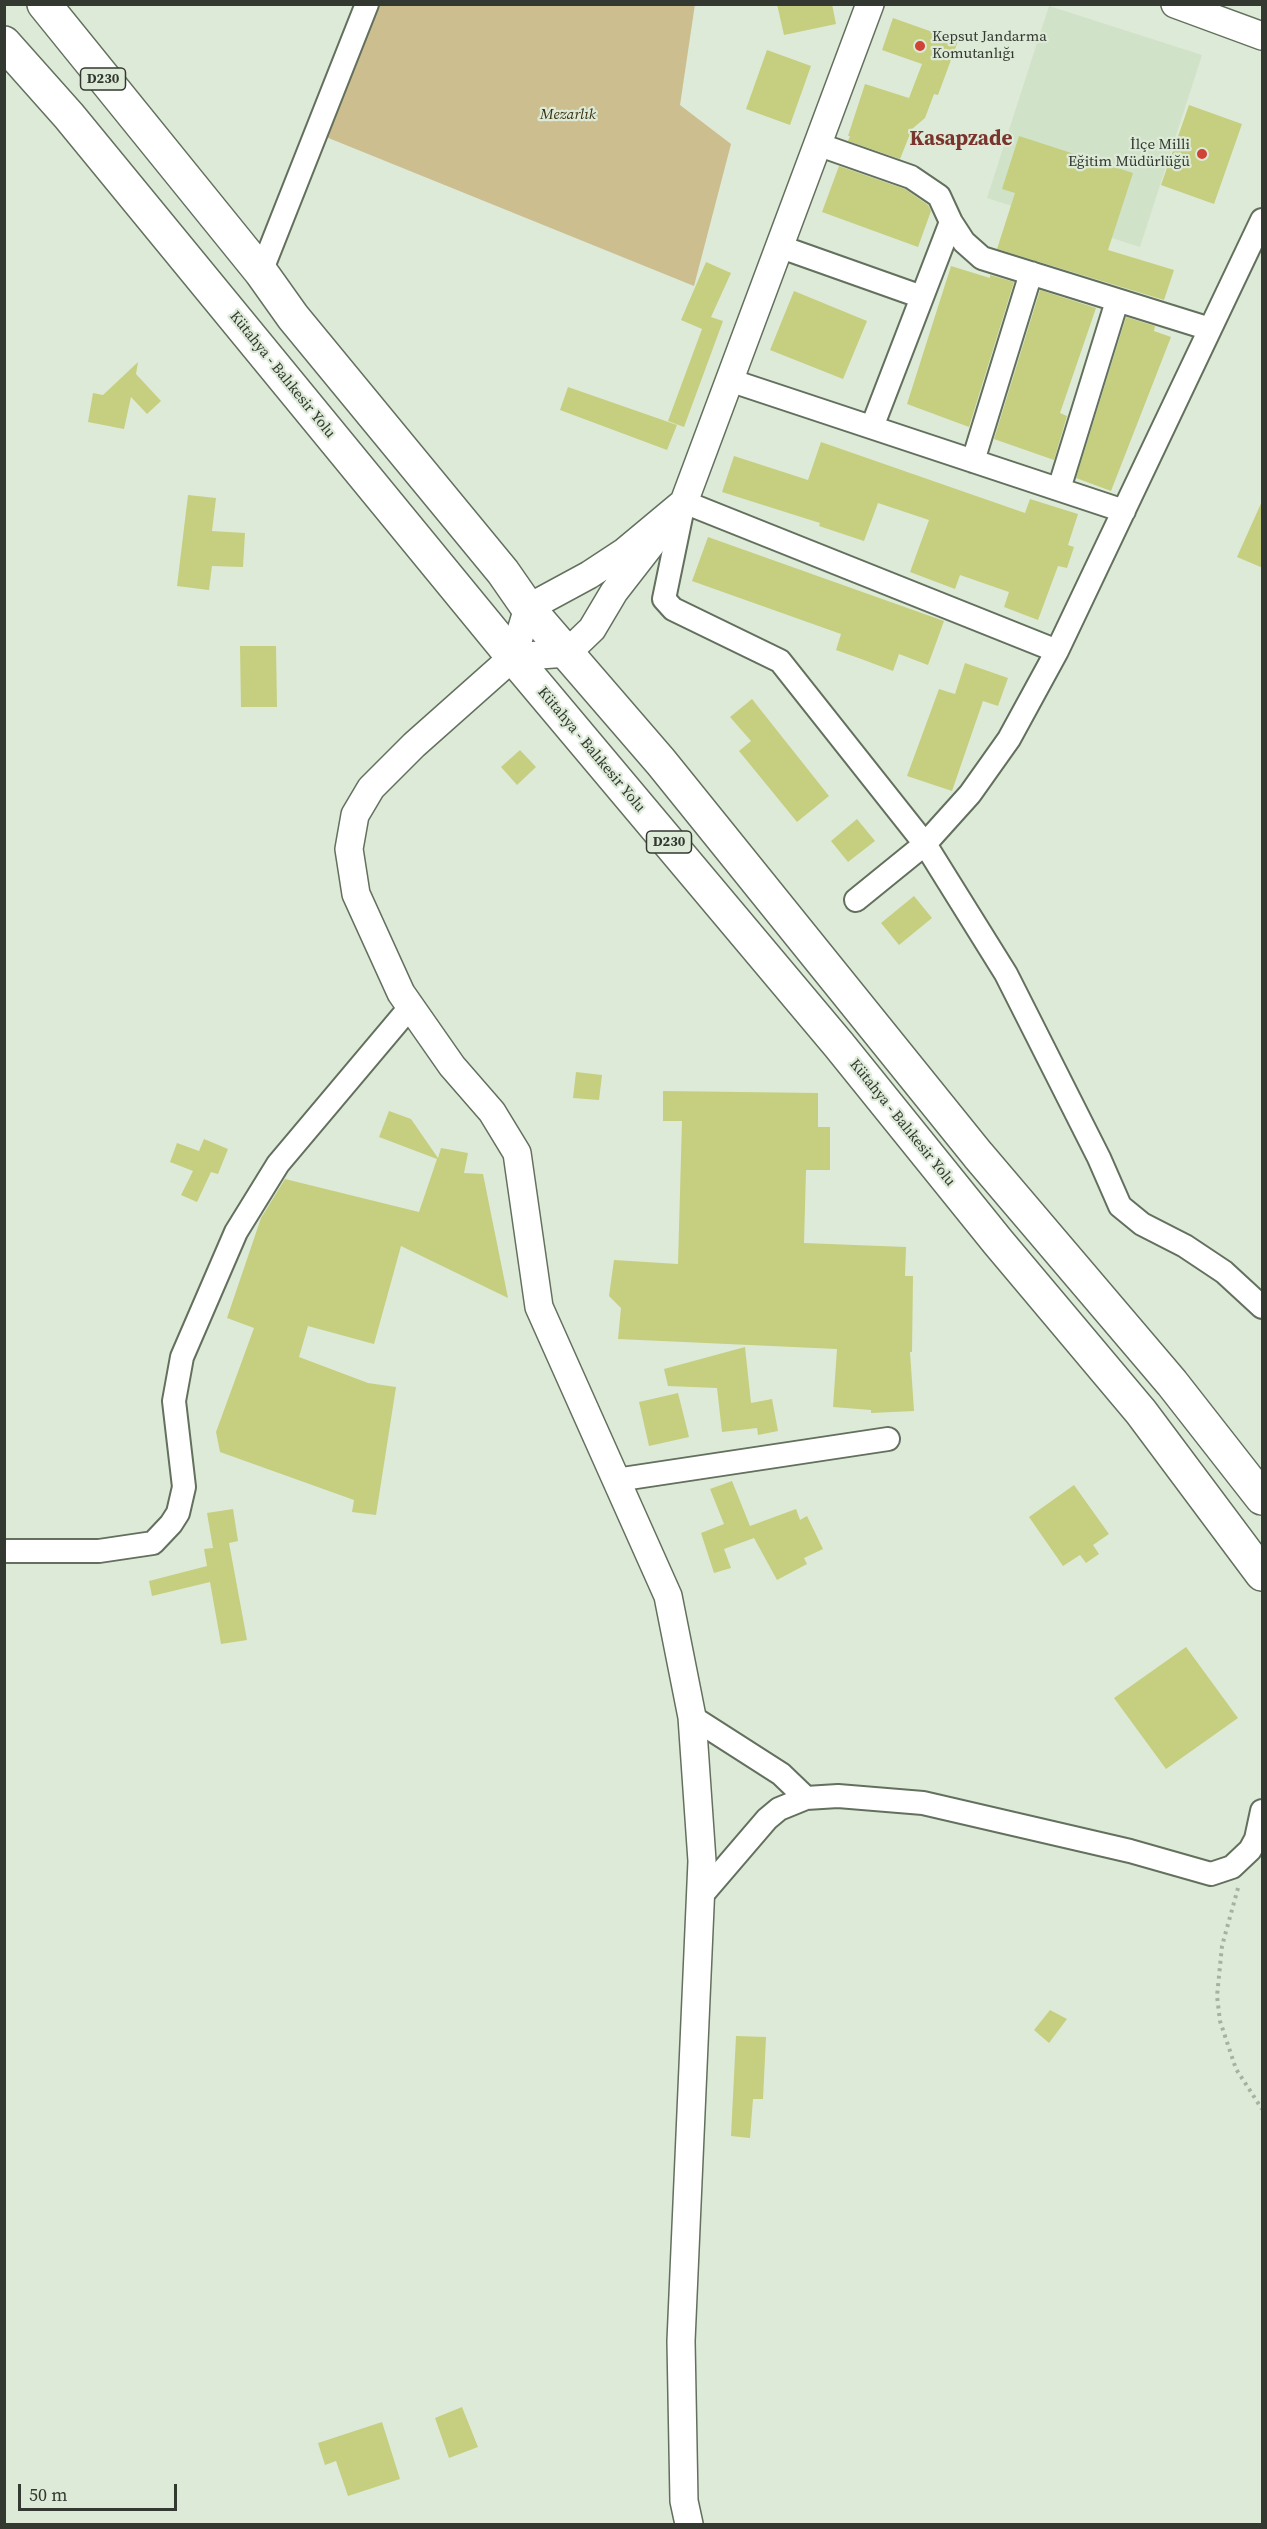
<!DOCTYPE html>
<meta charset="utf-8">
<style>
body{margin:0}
#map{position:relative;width:1267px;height:2529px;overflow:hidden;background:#ddead7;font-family:"Source Serif 4",serif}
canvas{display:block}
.frame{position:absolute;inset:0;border:6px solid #333931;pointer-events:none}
.scale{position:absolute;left:18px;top:2484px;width:159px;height:27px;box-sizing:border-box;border:3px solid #333931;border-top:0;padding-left:8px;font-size:18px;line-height:21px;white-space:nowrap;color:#333931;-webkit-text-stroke:4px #ddead7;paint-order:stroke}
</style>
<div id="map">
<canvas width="1267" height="2529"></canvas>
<div class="frame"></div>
<div class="scale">50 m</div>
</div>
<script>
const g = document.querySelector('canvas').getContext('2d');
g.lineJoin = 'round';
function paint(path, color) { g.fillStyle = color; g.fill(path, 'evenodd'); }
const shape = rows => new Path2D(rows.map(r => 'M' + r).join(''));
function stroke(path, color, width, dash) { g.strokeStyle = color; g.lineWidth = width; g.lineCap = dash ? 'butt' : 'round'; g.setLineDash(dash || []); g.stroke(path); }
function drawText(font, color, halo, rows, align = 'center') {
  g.font = font + ' "Source Serif 4",serif'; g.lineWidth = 4.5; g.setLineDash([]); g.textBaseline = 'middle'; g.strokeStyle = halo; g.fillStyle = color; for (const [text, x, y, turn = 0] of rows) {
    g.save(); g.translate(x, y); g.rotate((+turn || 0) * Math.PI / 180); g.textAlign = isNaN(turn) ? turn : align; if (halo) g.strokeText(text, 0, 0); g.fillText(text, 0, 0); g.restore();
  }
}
const built = shape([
 [1049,6,1202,55,1140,247,987,198]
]);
const green = shape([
 [695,4,680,105,731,144,694,286,326,137,378,5]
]);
const building = shape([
 [777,4,832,4,836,24,784,35],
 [893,18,958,41,938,95,934,94,925,118,912,129,900,159,848,141,850,136,848,136,865,84,909,98,922,64,882,50],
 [767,50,811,66,790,125,746,109],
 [1189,105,1242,124,1214,204,1161,185],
 [1019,136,1133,173,1108,250,1174,270,1164,300,997,249,1015,193,1002,189],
 [839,166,905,189,928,205,931,211,918,247,822,212],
 [706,262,731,273,711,317,723,321,684,427,668,421,702,329,681,320],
 [951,266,990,278,990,275,1014,282,969,427,907,404],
 [1040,290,1096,308,1060,413,1067,416,1054,460,994,439],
 [794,291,867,321,843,379,770,350],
 [1126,317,1155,326,1154,331,1171,337,1111,491,1076,478],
 [138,362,136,374,161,401,147,414,131,397,124,429,88,422,93,393,103,395],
 [568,387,677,425,667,450,560,410],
 [821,442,1025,513,1030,499,1078,514,1068,545,1074,547,1067,568,1058,566,1038,620,1004,607,1009,592,960,575,955,589,910,572,929,520,878,503,864,541,819,526,820,523,722,492,734,456,808,480],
 [188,495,216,498,212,531,245,533,243,567,212,566,209,590,177,586],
 [1263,499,1263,568,1237,557],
 [708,537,944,621,928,665,899,654,893,671,864,660,836,650,841,634,692,581],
 [240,646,276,646,277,707,241,707],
 [965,663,1008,678,998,706,983,701,952,791,907,776,939,689,955,694],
 [752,699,829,796,797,822,739,751,751,741,730,717],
 [520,750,536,767,517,785,501,767],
 [857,819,875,841,848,862,831,841],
 [914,896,932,918,899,945,881,923],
 [576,1072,602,1075,599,1100,573,1098],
 [663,1091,818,1093,818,1127,830,1127,830,1170,806,1170,804,1243,906,1247,905,1276,913,1276,912,1352,910,1352,914,1411,871,1413,871,1410,833,1407,837,1349,618,1339,621,1308,609,1296,614,1260,678,1264,682,1121,663,1121],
 [389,1111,411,1119,438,1158,441,1148,468,1153,464,1173,483,1174,508,1298,401,1246,374,1344,308,1326,299,1357,368,1383,396,1387,376,1515,352,1512,354,1500,220,1452,216,1432,254,1328,227,1318,261,1218,285,1179,419,1212,437,1159,379,1137],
 [204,1139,228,1149,218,1174,211,1172,197,1202,181,1195,193,1171,170,1162,177,1143,199,1151],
 [745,1347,751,1403,772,1399,778,1431,758,1435,757,1428,722,1432,717,1388,668,1386,664,1369],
 [678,1393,689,1437,649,1446,639,1402],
 [732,1481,750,1526,796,1509,800,1520,807,1516,823,1549,804,1558,807,1564,777,1580,754,1538,724,1549,731,1568,714,1573,701,1533,724,1524,710,1489],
 [1074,1485,1109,1534,1093,1545,1099,1554,1086,1563,1080,1555,1063,1566,1029,1517],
 [233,1509,238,1541,229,1543,247,1640,221,1644,210,1582,152,1596,149,1581,207,1566,204,1549,213,1548,207,1513],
 [1186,1647,1238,1718,1166,1769,1114,1698],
 [1050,2010,1067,2019,1049,2043,1034,2030],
 [736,2036,766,2037,763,2099,753,2099,750,2138,731,2136],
 [462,2407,478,2447,449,2458,435,2418],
 [382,2422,400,2479,348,2496,336,2461,325,2465,318,2443]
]);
const path = shape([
 [1238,1888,1222,1946,1217,1996,1220,2021,1236,2069,1262,2109]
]);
const minor = shape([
 [817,144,911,177,939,196,951,222,964,242,982,258,1210,329],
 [781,247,922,297],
 [261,272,367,4],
 [729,380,1124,511],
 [872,427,951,222],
 [973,461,1031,273],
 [1059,489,1117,301],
 [1057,651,684,502,664,599,673,609,780,661,925,844,1006,974,1099,1158,1120,1206,1142,1224,1185,1246,1224,1272,1262,1307],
 [856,900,925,844,970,794,1009,739,1057,651,1262,220],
 [616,1480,888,1439],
 [4,1551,99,1551,153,1543,171,1524,178,1513,184,1487,174,1401,182,1357,236,1232,278,1164,411,1006],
 [692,1717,781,1774,806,1798],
 [701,1896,767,1819,779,1809,806,1798,838,1796,923,1803,1130,1851,1211,1874,1232,1867,1250,1850,1256,1839,1262,1811]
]);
const tertiary = shape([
 [1175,4,1262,36],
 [684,502,624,552,589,575,528,608,513,657,414,745,371,788,355,815,349,849,356,894,401,993,452,1066,492,1112,517,1153,539,1307,668,1596,692,1717,702,1861,681,2341,684,2501,689,2524],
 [513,657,567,653,592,629,614,592,684,502,870,4]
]);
const trunk = shape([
 [44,4,261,272,293,317,503,572,528,608,661,762,978,1155,1172,1383,1262,1498],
 [4,43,69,116,513,657,839,1045,998,1242,1141,1412,1262,1574]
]);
const markers = [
 [920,46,6,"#d04335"],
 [1202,154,6,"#d04335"]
];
const shields = [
 [103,79,45],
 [669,842,45]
];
const shieldNames = [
 ["D230",103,79],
 ["D230",669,842]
];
const poiNames = [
 ["Kepsut Jandarma",932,37],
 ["Komutanlığı",932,54],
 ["İlçe Milli",1190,145,"right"],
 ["Eğitim Müdürlüğü",1190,162,"right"]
];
const parkNames = [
 ["Mezarlık",568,115]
];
const streetNames = [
 ["Kütahya - Balıkesir Yolu",282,375,51],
 ["Kütahya - Balıkesir Yolu",591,750,50],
 ["Kütahya - Balıkesir Yolu",902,1123,51]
];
const districtNames = [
 ["Kasapzade",961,140]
];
paint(built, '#d0e2c8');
paint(green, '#ccbe8f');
paint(building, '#c5cf7f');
stroke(minor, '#63705e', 26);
stroke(tertiary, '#63705e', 30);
stroke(trunk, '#63705e', 36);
stroke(path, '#a6b1a1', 4, [3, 4.5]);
stroke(minor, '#fff', 22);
stroke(tertiary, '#fff', 27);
stroke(trunk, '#fff', 33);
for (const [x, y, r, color] of markers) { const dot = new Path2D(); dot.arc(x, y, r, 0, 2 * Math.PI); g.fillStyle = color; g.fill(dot); stroke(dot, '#ddead7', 2); }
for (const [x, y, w] of shields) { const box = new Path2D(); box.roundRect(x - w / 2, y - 11, w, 22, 4.5); g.fillStyle = '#ddead7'; g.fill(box); stroke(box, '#333931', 1.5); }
drawText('bold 14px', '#333931', null, shieldNames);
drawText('15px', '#333931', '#ddead7', poiNames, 'left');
drawText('italic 15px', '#3b310e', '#ddead7', parkNames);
drawText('15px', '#333931', '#ddead7', streetNames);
drawText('bold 21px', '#7a342c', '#ddead7', districtNames);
</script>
